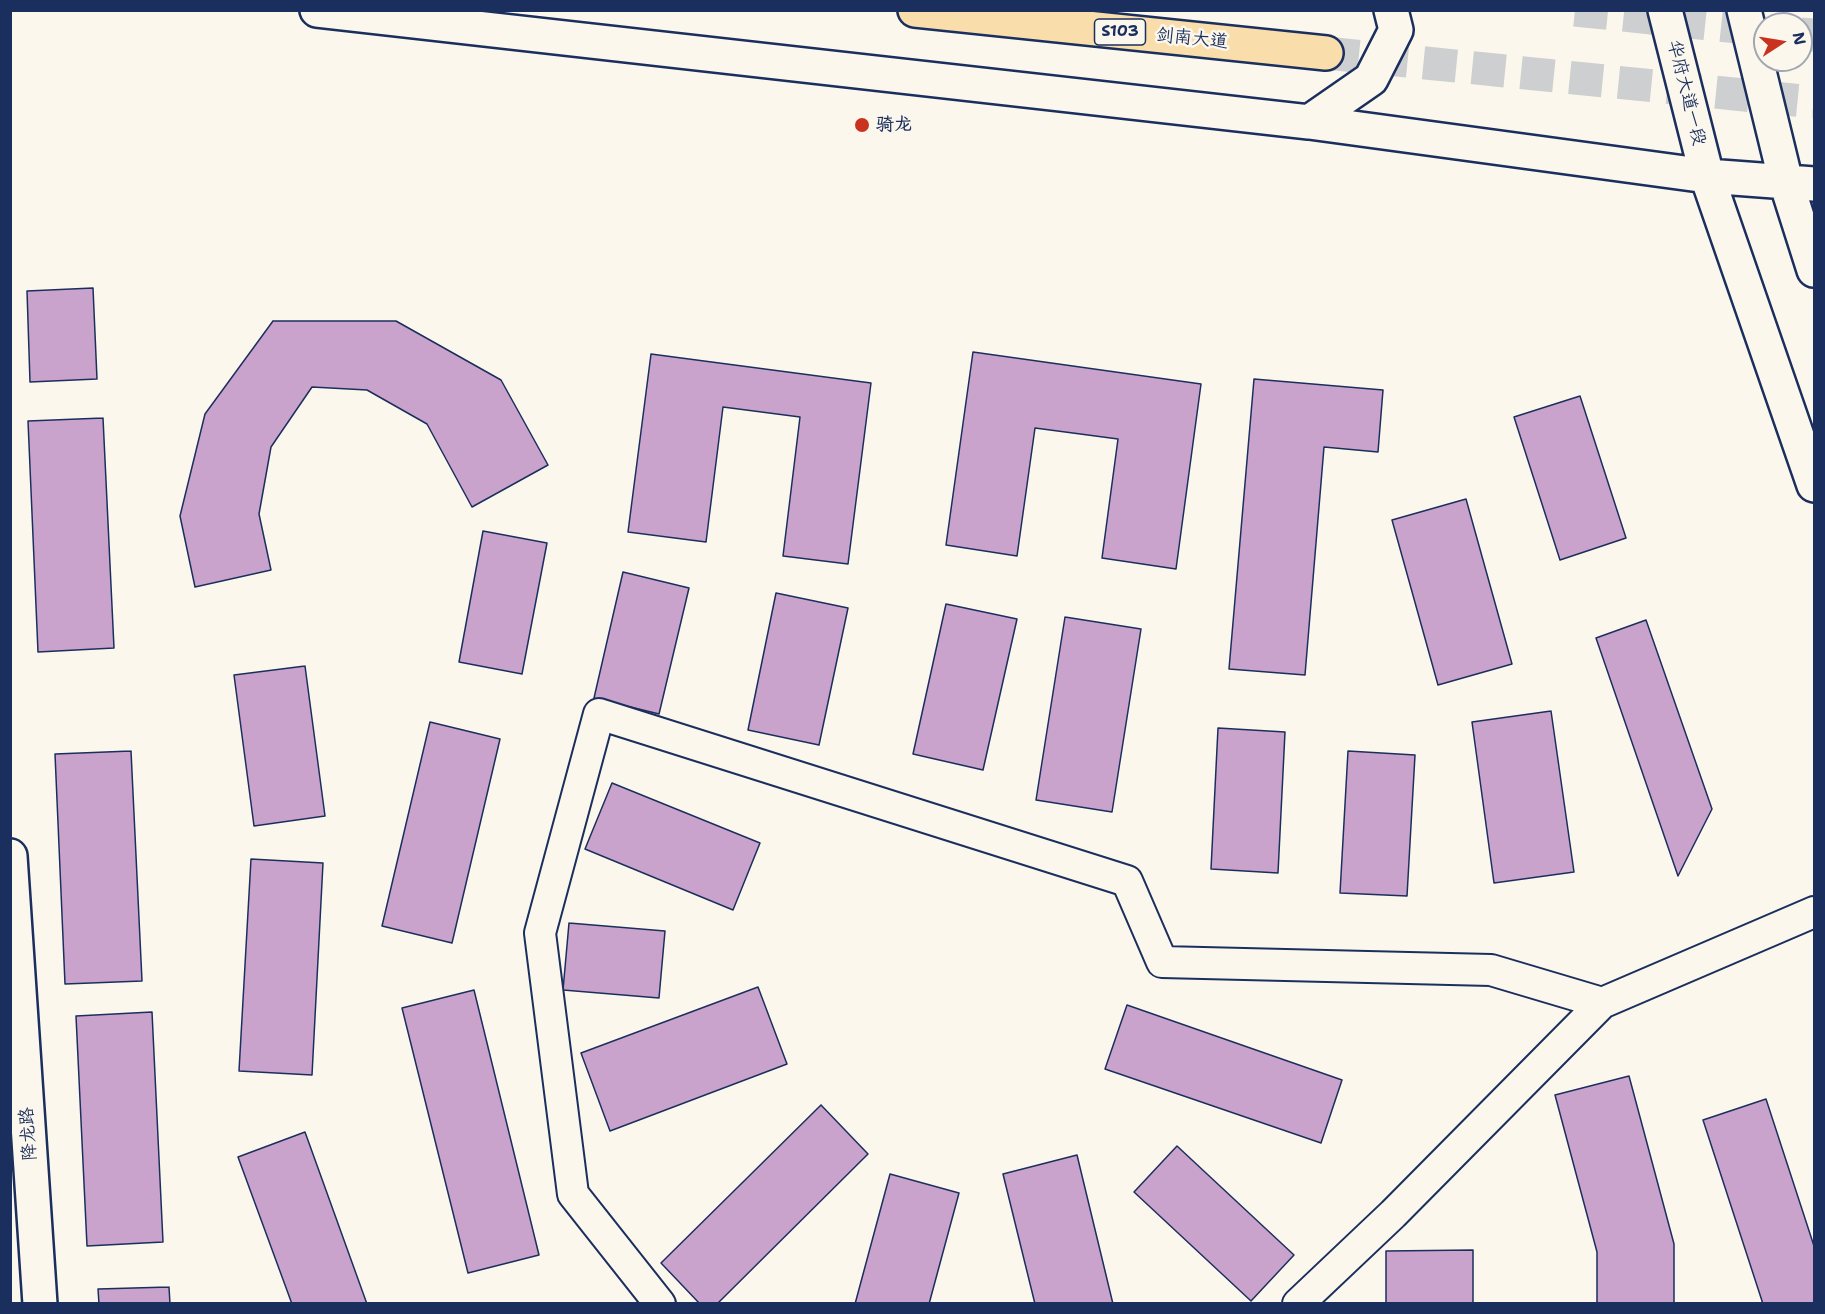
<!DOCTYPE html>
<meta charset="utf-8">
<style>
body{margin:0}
#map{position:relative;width:1825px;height:1314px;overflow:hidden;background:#fbf7ec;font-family:"Shantell Sans",sans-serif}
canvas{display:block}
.frame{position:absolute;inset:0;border:12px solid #1b2f5e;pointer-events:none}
.north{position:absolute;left:1753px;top:12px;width:60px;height:60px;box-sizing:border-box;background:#fbf7ec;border:2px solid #a1a7b3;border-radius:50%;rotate:78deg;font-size:16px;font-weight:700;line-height:24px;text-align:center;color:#1b2f5e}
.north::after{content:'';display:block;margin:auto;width:21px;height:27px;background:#c8321e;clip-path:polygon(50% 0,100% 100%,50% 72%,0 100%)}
</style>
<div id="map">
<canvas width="1825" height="1314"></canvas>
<div class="frame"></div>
<div class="north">N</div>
</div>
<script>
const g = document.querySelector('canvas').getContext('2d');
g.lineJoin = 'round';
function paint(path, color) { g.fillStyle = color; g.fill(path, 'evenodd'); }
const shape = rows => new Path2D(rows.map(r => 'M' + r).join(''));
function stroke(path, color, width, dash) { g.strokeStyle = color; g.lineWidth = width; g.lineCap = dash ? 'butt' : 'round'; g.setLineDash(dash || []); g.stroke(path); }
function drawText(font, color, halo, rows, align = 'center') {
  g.font = font + ' "Shantell Sans","LXGW WenKai TC",sans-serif'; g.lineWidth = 5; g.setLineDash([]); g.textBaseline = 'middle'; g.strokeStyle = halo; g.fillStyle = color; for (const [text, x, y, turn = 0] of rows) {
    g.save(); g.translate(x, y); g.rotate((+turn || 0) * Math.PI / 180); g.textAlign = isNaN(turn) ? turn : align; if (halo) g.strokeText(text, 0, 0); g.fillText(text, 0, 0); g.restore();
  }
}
const building = shape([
 [93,288,97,379,30,382,27,291,93,288],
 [273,321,396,321,501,380,548,465,472,507,427,424,367,390,312,387,271,447,259,514,271,570,195,587,180,516,205,414,273,321],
 [973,352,1201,384,1176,569,1102,558,1118,439,1035,428,1017,556,946,545,973,352],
 [651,354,871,383,848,564,783,556,800,417,723,407,706,542,628,532,651,354],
 [1254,379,1383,390,1378,452,1324,447,1305,675,1229,669,1254,379],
 [1580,396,1626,538,1560,560,1514,417,1580,396],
 [103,418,114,648,38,652,28,421,103,418],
 [1466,499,1512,664,1438,685,1392,520,1466,499],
 [483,531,547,543,522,674,459,662,483,531],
 [623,572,689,588,659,714,594,698,623,572],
 [776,593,848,608,819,745,748,730,776,593],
 [946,604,1017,619,983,770,913,754,946,604],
 [1065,617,1141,629,1112,812,1036,800,1065,617],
 [1646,620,1712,809,1678,876,1596,638,1646,620],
 [305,666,325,816,254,826,234,675,305,666],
 [1551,711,1574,872,1494,883,1472,722,1551,711],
 [430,722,500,739,452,943,382,926,430,722],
 [1218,728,1285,732,1278,873,1211,869,1218,728],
 [131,751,142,981,65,984,55,754,131,751],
 [1348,751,1415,755,1407,896,1340,893,1348,751],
 [612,783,760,843,733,910,585,849,612,783],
 [251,859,323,863,312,1075,239,1071,251,859],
 [569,923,665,931,659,998,563,990,569,923],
 [758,987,787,1064,610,1131,581,1053,758,987],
 [474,990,539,1255,468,1273,402,1008,474,990],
 [1127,1005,1342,1080,1321,1143,1105,1069,1127,1005],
 [152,1012,163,1242,87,1246,76,1016,152,1012],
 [1629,1076,1674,1244,1674,1304,1597,1304,1597,1252,1555,1095,1629,1076],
 [1766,1099,1814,1246,1814,1304,1763,1304,1703,1120,1766,1099],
 [821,1105,868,1154,717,1304,700,1304,661,1263,821,1105],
 [305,1132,367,1304,292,1304,238,1157,305,1132],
 [1177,1146,1294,1255,1251,1301,1134,1192,1177,1146],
 [1077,1155,1113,1304,1035,1304,1003,1174,1077,1155],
 [890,1174,959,1193,929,1304,855,1304,890,1174],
 [1473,1250,1473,1304,1386,1304,1386,1251,1473,1250],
 [169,1287,170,1304,99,1304,98,1289,169,1287]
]);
const trunkTunnel = shape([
 [1575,10,1765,30],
 [1801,34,1814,35],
 [1326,53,1814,102]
]);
const minor = shape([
 [660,1304,573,1194,540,933,599,714,1127,881,1162,962,1491,970,1602,1003],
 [1298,1304,1393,1214,1602,1003,1814,912]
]);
const tertiary = shape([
 [10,856,40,1304]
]);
const secondary = shape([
 [317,10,1309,122,1707,176,1814,184],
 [1665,10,1707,176,1814,485],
 [1744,10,1786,182,1814,270],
 [1309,122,1371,79,1396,30,1391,10]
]);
const trunk = shape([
 [915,10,1326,53]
]);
const markers = [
 [862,125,8,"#c8321e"]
];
const shields = [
 [1120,32,51]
];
const shieldNames = [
 ["S103",1120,32]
];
const streetNames = [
 ["剑南大道",1192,39,6],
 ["华府大道一段",1686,93,76],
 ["降龙路",29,1134,-94]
];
const poiNames = [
 ["骑龙",876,125]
];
paint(building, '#c9a3cb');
stroke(building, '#1b2f5e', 1.5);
stroke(trunkTunnel, '#cecfd0', 33, [33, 16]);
stroke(minor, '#1b2f5e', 34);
stroke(tertiary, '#1b2f5e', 38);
stroke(secondary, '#1b2f5e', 38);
stroke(trunk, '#1b2f5e', 38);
stroke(minor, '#fbf7ec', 30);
stroke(tertiary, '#fbf7ec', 33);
stroke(secondary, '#fbf7ec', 33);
stroke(trunk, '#f9deab', 33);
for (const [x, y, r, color] of markers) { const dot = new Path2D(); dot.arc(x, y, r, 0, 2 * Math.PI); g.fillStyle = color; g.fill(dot); stroke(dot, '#fbf7ec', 2); }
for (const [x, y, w] of shields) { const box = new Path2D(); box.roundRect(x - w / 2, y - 13, w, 26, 4.5); g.fillStyle = '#fbf7ec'; g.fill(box); stroke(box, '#1b2f5e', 1.5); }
drawText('bold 16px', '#1b2f5e', null, shieldNames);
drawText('18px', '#1b2f5e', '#fbf7ec', streetNames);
drawText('bold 18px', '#1b2f5e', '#fbf7ec', poiNames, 'left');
</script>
